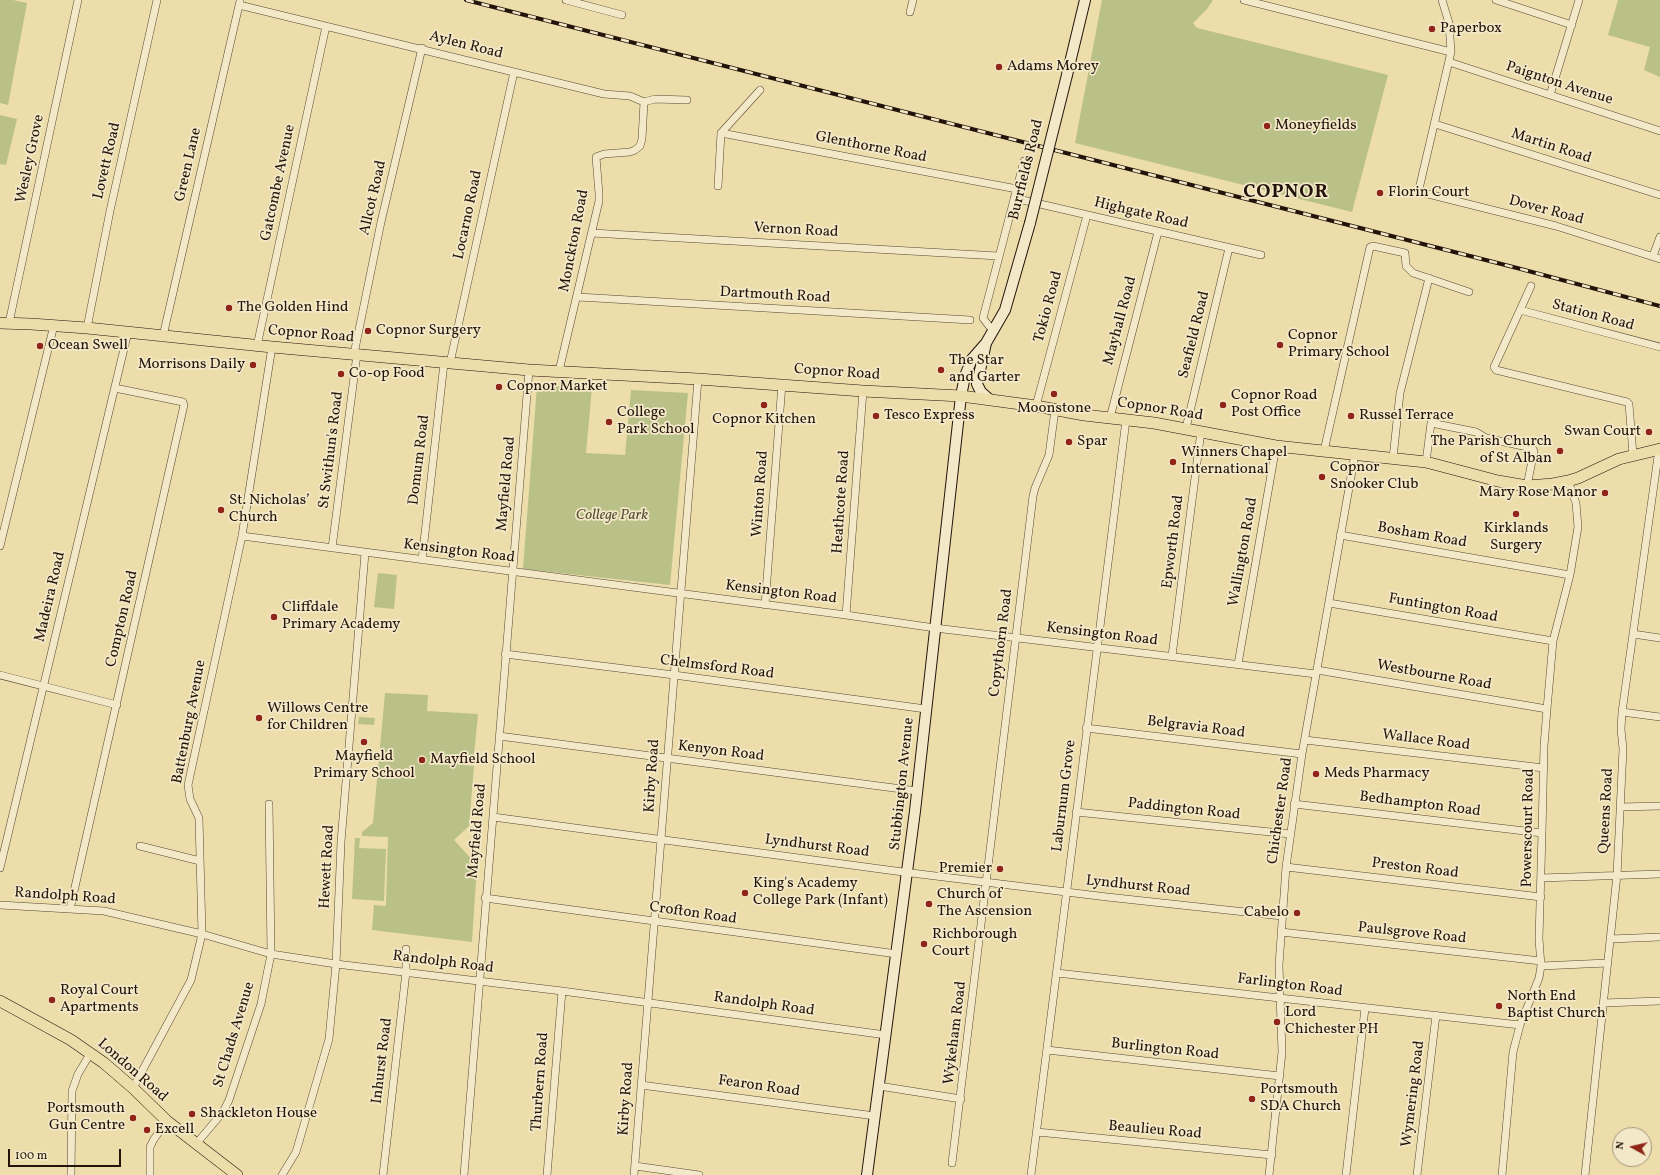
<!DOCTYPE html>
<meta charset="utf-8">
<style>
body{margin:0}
#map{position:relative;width:1660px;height:1175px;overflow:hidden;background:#ecddab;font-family:Vollkorn,serif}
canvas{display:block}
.north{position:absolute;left:1612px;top:1127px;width:40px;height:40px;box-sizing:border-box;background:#f3e9c8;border:1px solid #a0937c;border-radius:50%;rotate:278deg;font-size:11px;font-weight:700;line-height:16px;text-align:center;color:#24130a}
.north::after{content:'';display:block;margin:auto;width:14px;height:18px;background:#8f2418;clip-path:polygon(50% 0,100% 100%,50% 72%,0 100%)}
.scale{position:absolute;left:8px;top:1149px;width:113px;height:18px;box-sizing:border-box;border:2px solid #24130a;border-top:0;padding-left:5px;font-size:12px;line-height:14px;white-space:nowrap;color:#24130a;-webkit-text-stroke:3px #f3e9c8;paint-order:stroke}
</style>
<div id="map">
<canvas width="1660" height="1175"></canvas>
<div class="north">N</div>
<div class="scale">100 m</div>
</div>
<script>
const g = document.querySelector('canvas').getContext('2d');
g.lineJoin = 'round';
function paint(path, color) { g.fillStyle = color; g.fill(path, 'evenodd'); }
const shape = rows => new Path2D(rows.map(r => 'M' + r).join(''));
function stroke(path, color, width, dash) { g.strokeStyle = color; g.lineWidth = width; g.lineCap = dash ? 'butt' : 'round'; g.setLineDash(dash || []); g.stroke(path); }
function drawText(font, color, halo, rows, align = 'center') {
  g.font = font + ' Vollkorn,serif'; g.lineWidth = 3.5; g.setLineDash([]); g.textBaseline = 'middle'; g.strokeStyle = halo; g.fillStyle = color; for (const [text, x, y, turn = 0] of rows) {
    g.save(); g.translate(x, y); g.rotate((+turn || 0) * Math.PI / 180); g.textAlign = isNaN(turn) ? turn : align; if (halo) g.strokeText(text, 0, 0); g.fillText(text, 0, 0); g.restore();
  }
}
const green = shape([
 [0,0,13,0,27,3,8,105,0,103],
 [1102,0,1213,0,1207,9,1193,23,1197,28,1388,75,1352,212,1075,143],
 [1618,0,1660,0,1660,77,1644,70,1650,47,1608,35],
 [0,115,17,119,6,165,0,164],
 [537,386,592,387,586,453,625,455,631,390,688,393,670,585,523,569],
 [378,573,397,575,394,609,374,607],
 [385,693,428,695,427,711,478,714,474,755,464,755,464,765,474,766,469,826,454,840,477,865,472,942,372,930,374,905,386,906,388,837,362,836,362,832,373,823],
 [359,717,375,718,374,725,358,724],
 [355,838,360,838,359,848,386,849,384,901,352,899]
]);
const street = shape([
 [566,0,622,15],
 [1244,0,1451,52],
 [1442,0,1449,23,1451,52,1419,189,1420,192,1556,226,1660,259],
 [1496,0,1572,25],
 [239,5,604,94,630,96,644,102,655,99,687,100],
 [910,12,913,0],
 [1449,62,1660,131],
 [1550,95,1579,0],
 [1435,124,1660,195],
 [721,133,1017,189],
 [718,186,721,133,760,90],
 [1014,198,1261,255],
 [592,233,998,256],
 [1653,256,1660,237],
 [1531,286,1494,367,1496,370,1627,402,1629,404,1633,455],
 [578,297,970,320],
 [1520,310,1660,347],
 [9,323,78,0],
 [87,328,110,211,157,0],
 [994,329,989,326,983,318,1024,161],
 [163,336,240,1],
 [257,346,326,26],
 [354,354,381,222,422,48],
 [450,363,514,72],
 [559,371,599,201,599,194,596,157,604,154,630,152,635,150,640,146,642,139,644,102],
 [1036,406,1087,215],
 [1110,418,1158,232],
 [1186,428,1229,248],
 [1324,451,1370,247,1373,246,1405,253,1406,266,1413,273,1469,292],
 [1393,458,1400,393,1429,278],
 [1426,462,1431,423,1476,432,1486,438,1532,448,1534,451,1527,486],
 [1340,535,1570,575],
 [242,536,846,615,935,628,1316,674],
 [0,546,54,325],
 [332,548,357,354],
 [422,560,444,363],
 [1329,603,1553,641],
 [765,605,782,384],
 [846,615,863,391],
 [1633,634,1660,638],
 [505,654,674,675,926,709],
 [1172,656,1201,431],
 [1238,664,1276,446],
 [1317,670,1547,709],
 [0,675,117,705],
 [1622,712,1660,717],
 [1086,728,1302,754],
 [499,736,917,791],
 [1305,740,1544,768],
 [1294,804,1542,833],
 [1620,807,1660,806],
 [1076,812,1290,834],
 [493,817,903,872,1107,897,1282,916],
 [140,846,200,861],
 [1286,867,1541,897],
 [0,868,128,332],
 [1541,878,1660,874],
 [485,898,897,954],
 [0,905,104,911,202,934,271,954,336,964,562,991,886,1035],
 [70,909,184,405,183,402,115,388],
 [1281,932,1541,961],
 [1610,939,1660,937],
 [1541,966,1607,963],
 [1057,973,1520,1025],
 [1603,1003,1660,1001],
 [1047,1050,1280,1076],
 [641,1085,875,1116],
 [879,1086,961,1099],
 [133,1088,191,980,202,934,199,818,190,799,188,785,242,536,272,347],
 [1037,1132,1272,1155],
 [196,1144,223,1112,229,1100,261,1004,271,954,269,804],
 [952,1163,1033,496,1035,488,1049,455,1055,410],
 [635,1166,699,1175],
 [71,1175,72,1091,78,1074,90,1054],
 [150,1175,150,1147,154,1139,167,1121],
 [282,1175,296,1152,329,1039,336,964,341,842,365,553],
 [383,1175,406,972,406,949],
 [464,1175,529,370],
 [547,1175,562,991],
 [634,1175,698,379],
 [1031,1175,1126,420],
 [1269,1175,1282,1052,1279,965,1286,867,1302,754,1355,454],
 [1346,1175,1365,1008],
 [1417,1175,1436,1015],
 [1502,1175,1513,1052,1520,1025,1539,978,1541,966,1539,939,1542,833,1544,746,1547,709,1553,641,1570,575,1578,527,1576,503,1568,481],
 [1585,1175,1617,875,1623,749,1621,729,1622,712,1659,449]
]);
const secondary = shape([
 [1067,75,1085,0],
 [986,343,977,384,981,392,989,399],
 [867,1175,915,811,961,396,965,376,972,359,986,343,1005,310,1030,223]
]);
const primary = shape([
 [0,323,31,324,87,328,272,347,529,370,698,379,863,391,961,396,1036,406,1084,415,1154,423,1276,446,1426,462,1498,481,1527,486,1553,484,1568,481,1578,478,1619,459,1660,449],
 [0,1001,71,1040,104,1063,133,1088,167,1121,237,1175]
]);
const rail = shape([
 [466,0,1517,268,1660,306]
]);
const secondaryBridge = shape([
 [1030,223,1067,75]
]);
const markers = [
 [1432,29,4,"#8f2418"],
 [999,67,4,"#8f2418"],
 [1267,126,4,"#8f2418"],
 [1380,193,4,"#8f2418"],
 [229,308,4,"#8f2418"],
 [368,331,4,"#8f2418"],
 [1280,345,4,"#8f2418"],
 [40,346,4,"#8f2418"],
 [253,365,4,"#8f2418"],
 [941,370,4,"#8f2418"],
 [341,374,4,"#8f2418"],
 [499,387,4,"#8f2418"],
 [1054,394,4,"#8f2418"],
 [764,405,4,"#8f2418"],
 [1223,405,4,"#8f2418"],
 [876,416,4,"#8f2418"],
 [1351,416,4,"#8f2418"],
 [609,422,4,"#8f2418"],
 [1649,432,4,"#8f2418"],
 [1069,442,4,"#8f2418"],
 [1560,451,4,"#8f2418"],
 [1173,462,4,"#8f2418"],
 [1322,477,4,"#8f2418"],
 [1605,493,4,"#8f2418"],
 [221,510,4,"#8f2418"],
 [1516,514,4,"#8f2418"],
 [274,617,4,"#8f2418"],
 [259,718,4,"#8f2418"],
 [364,742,4,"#8f2418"],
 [422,760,4,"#8f2418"],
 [1316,774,4,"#8f2418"],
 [1000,869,4,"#8f2418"],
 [745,893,4,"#8f2418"],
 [929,904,4,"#8f2418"],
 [1297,913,4,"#8f2418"],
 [924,944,4,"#8f2418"],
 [52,1000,4,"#8f2418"],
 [1499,1006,4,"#8f2418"],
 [1277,1022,4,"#8f2418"],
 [1252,1099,4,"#8f2418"],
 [192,1114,4,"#8f2418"],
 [133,1118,4,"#8f2418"],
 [147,1130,4,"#8f2418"]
];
const poiNames = [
 ["Paperbox",1440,29],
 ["Adams Morey",1007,67],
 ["Moneyfields",1275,126],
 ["Florin Court",1388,193],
 ["The Golden Hind",237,308],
 ["Copnor Surgery",376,331],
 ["Copnor",1288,336],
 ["Primary School",1288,353],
 ["Ocean Swell",48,346],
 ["The Star",949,361],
 ["and Garter",949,378],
 ["Morrisons Daily",245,365,"right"],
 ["Co-op Food",349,374],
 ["Copnor Market",507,387],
 ["Copnor Road",1231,396],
 ["Post Office",1231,413],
 ["Moonstone",1054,409,"center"],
 ["College",617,413],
 ["Park School",617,430],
 ["Tesco Express",884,416],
 ["Russel Terrace",1359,416],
 ["Copnor Kitchen",764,420,"center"],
 ["Swan Court",1641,432,"right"],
 ["Spar",1077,442],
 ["The Parish Church",1552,442,"right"],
 ["of St Alban",1552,459,"right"],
 ["Winners Chapel",1181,453],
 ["International",1181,470],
 ["Copnor",1330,468],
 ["Snooker Club",1330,485],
 ["Mary Rose Manor",1597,493,"right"],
 ["St. Nicholas’",229,501],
 ["Church",229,518],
 ["Kirklands",1516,529,"center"],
 ["Surgery",1516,546,"center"],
 ["Cliffdale",282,608],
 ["Primary Academy",282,625],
 ["Willows Centre",267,709],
 ["for Children",267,726],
 ["Mayfield",364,757,"center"],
 ["Primary School",364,774,"center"],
 ["Mayfield School",430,760],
 ["Meds Pharmacy",1324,774],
 ["Premier",992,869,"right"],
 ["King's Academy",753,884],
 ["College Park (Infant)",753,901],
 ["Church of",937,895],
 ["The Ascension",937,912],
 ["Cabelo",1289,913,"right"],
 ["Richborough",932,935],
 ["Court",932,952],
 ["Royal Court",60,991],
 ["Apartments",60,1008],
 ["North End",1507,997],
 ["Baptist Church",1507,1014],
 ["Lord",1285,1013],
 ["Chichester PH",1285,1030],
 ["Portsmouth",1260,1090],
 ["SDA Church",1260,1107],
 ["Portsmouth",125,1109,"right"],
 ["Gun Centre",125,1126,"right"],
 ["Shackleton House",200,1114],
 ["Excell",155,1130]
];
const streetNames = [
 ["Aylen Road",466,46,14],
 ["Paignton Avenue",1559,84,18],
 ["Martin Road",1551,147,18],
 ["Glenthorne Road",871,148,11],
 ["Wesley Grove",31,159,-78],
 ["Lovett Road",108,161,-77],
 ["Green Lane",189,165,-77],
 ["Burrfields Road",1027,170,-76],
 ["Gatcombe Avenue",279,183,-78],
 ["Allcot Road",374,198,-77],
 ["Dover Road",1546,211,15],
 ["Highgate Road",1141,214,13],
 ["Locarno Road",469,215,-78],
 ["Vernon Road",796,231,3],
 ["Monckton Road",575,241,-79],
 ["Dartmouth Road",775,296,3],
 ["Tokio Road",1049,307,-75],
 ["Station Road",1593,316,15],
 ["Mayhall Road",1121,321,-75],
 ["Copnor Road",311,335,5],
 ["Seafield Road",1195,335,-76],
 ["Copnor Road",837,373,4],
 ["Copnor Road",1160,410,9],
 ["St Swithun's Road",332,450,-83],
 ["Domum Road",420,460,-83],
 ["Mayfield Road",507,484,-85],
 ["Winton Road",761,494,-86],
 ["Heathcote Road",842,502,-86],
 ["Bosham Road",1422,536,10],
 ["Epworth Road",1174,542,-83],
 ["Kensington Road",459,552,7],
 ["Wallington Road",1244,552,-80],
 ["Kensington Road",781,593,7],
 ["Madeira Road",51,597,-77],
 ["Funtington Road",1443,609,10],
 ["Compton Road",123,619,-77],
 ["Kensington Road",1102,635,7],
 ["Copythorn Road",1002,643,-83],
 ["Chelmsford Road",717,668,7],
 ["Westbourne Road",1434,676,10],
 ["Battenburg Avenue",190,722,-79],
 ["Belgravia Road",1196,728,7],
 ["Wallace Road",1426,741,7],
 ["Kenyon Road",721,752,7],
 ["Kirby Road",653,776,-86],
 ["Stubbington Avenue",903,784,-84],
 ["Laburnum Grove",1065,796,-83],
 ["Bedhampton Road",1420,805,7],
 ["Paddington Road",1184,810,6],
 ["Chichester Road",1281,811,-82],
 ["Queens Road",1607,811,-87],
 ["Powerscourt Road",1529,828,-89],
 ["Mayfield Road",478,831,-85],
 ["Lyndhurst Road",817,847,7],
 ["Hewett Road",328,867,-87],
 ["Preston Road",1415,869,7],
 ["Lyndhurst Road",1138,887,6],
 ["Randolph Road",65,897,4],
 ["Crofton Road",693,914,8],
 ["Paulsgrove Road",1412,934,6],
 ["Randolph Road",443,963,7],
 ["Farlington Road",1290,986,7],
 ["Randolph Road",764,1005,8],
 ["Wykeham Road",956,1033,-83],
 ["St Chads Avenue",235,1035,-73],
 ["Burlington Road",1165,1050,6],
 ["Inhurst Road",383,1061,-83],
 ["London Road",132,1071,41],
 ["Thurbern Road",541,1082,-86],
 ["Fearon Road",759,1087,8],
 ["Wymering Road",1414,1094,-83],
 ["Kirby Road",627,1099,-86],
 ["Beaulieu Road",1155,1131,5]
];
const parkNames = [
 ["College Park",612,516]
];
const districtNames = [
 ["COPNOR",1286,194]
];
paint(green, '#b9c088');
stroke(street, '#564632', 8);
stroke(secondary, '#24130a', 12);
stroke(primary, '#24130a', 12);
stroke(street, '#f3e9c8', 7);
stroke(secondary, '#f3e9c8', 10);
stroke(primary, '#ecddab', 11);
stroke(rail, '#24130a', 4);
stroke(rail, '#f3e9c8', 2.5, [8]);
stroke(secondaryBridge, '#24130a', 12, []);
stroke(secondaryBridge, '#f3e9c8', 10);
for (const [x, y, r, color] of markers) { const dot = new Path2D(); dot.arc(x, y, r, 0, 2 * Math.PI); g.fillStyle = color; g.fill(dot); stroke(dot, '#f3e9c8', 1.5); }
drawText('15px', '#24130a', '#f3e9c8', poiNames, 'left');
drawText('15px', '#24130a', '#f3e9c8', streetNames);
drawText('italic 15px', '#585036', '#f3e9c8', parkNames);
g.letterSpacing = '1px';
drawText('bold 19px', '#24130a', '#f3e9c8', districtNames);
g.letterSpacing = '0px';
</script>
